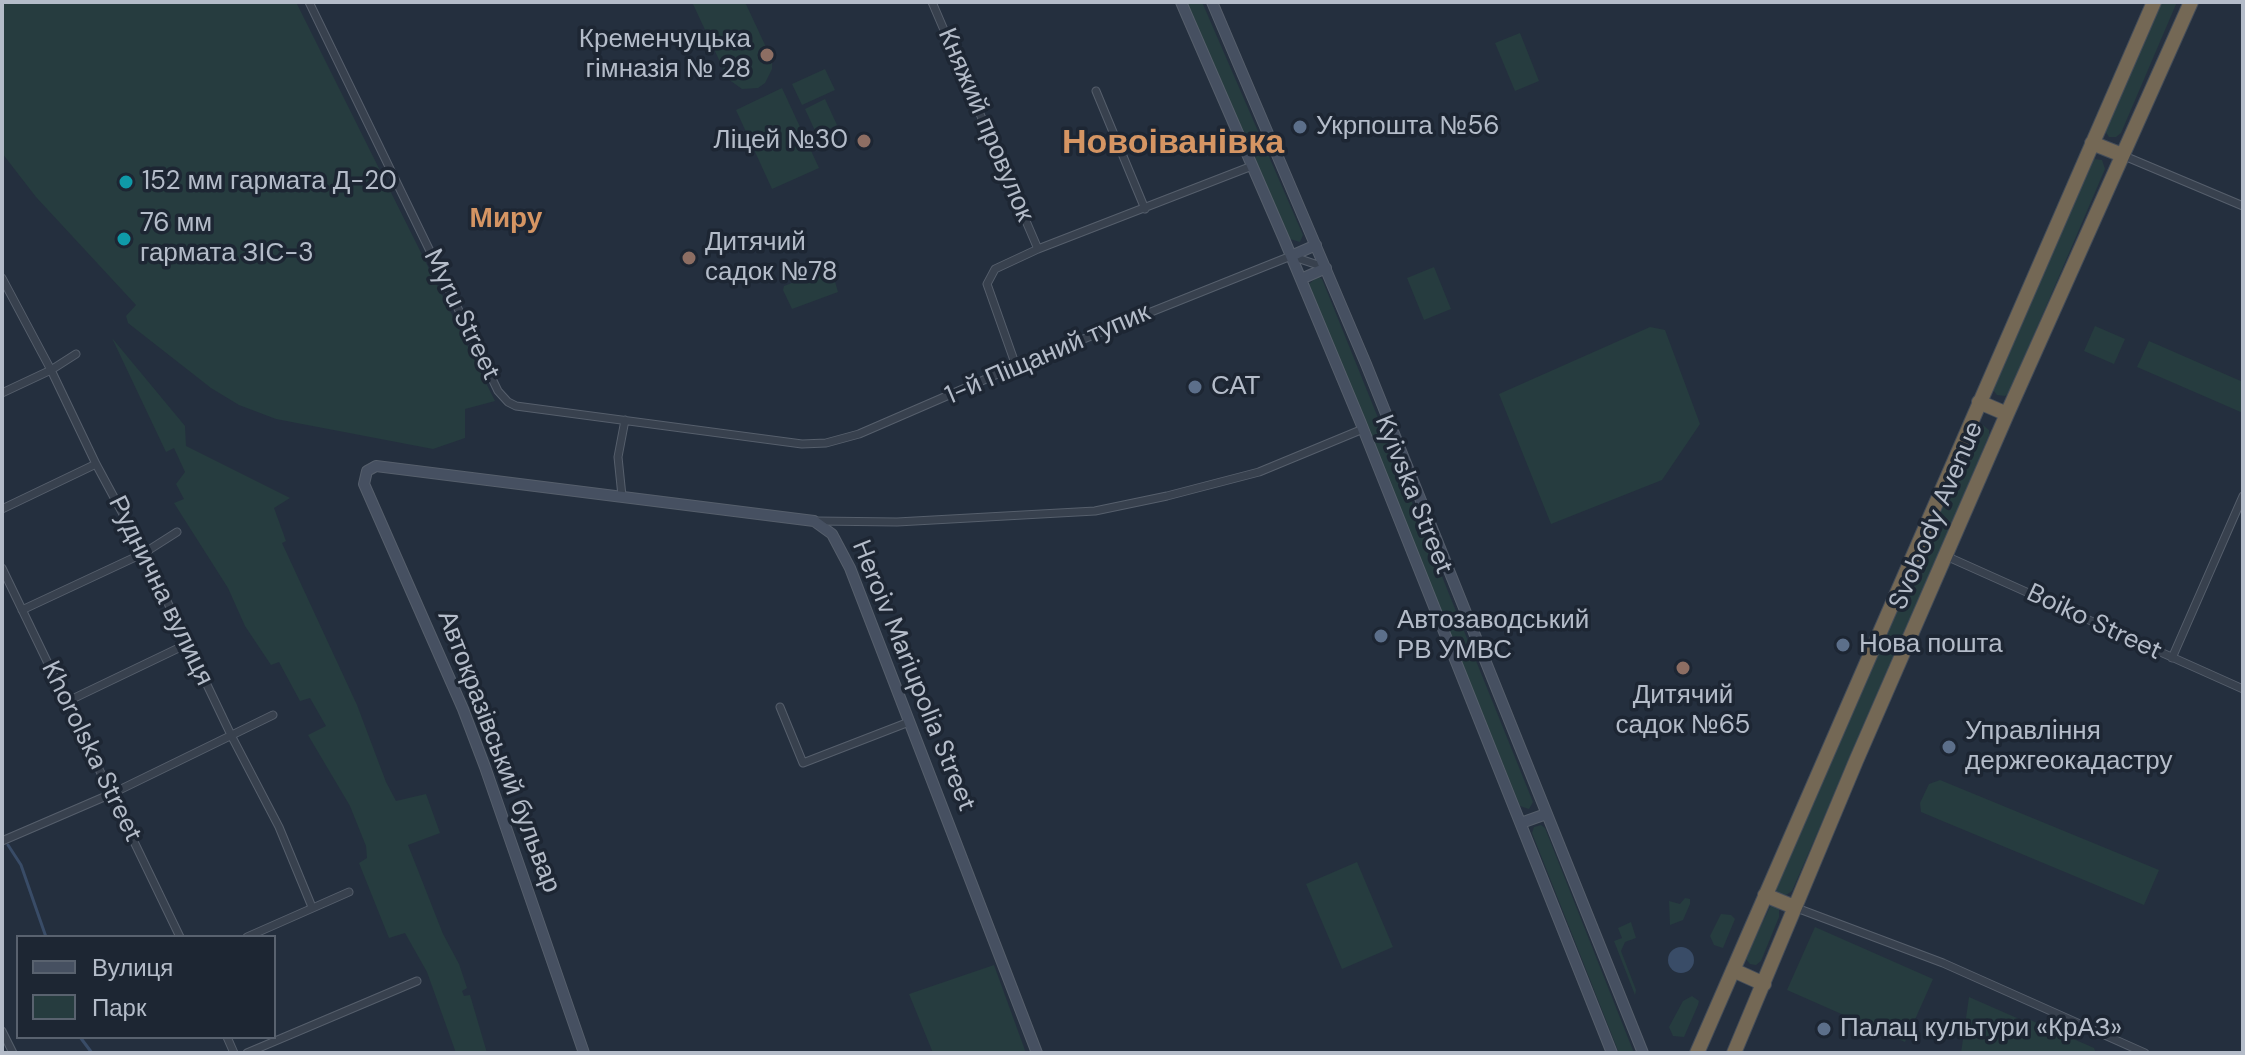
<!DOCTYPE html>
<meta charset="utf-8">
<style>
body{margin:0}
#map{position:relative;width:2245px;height:1055px;overflow:hidden;background:#242f3e;font-family:"DM Sans",sans-serif}
canvas{display:block}
.frame{position:absolute;inset:0;border:4px solid #b4bcc9;pointer-events:none}
.legend{position:absolute;left:16px;top:935px;width:260px;height:104px;box-sizing:border-box;background:#1d2633;border:2px solid #59626f;margin:0;padding:10px 14px;list-style:none;font-size:24px;color:#b4bcc9}
.legend li{display:flex;align-items:center;gap:16px;height:40px}
.legend b{width:40px;border:2px solid #59626f}
</style>
<div id="map">
<canvas width="2245" height="1055"></canvas>
<div class="frame"></div>
<ul class="legend">
<li><b style="height:10px;background:#465061"></b>Вулиця</li>
<li><b style="height:22px;background:#263c3f"></b>Парк</li>
</ul>
</div>
<script>
const g = document.querySelector('canvas').getContext('2d');
g.lineJoin = 'round';
function paint(path, color) { g.fillStyle = color; g.fill(path, 'evenodd'); }
const shape = rows => new Path2D(rows.map(r => 'M' + r).join(''));
function stroke(path, color, width, dash) { g.strokeStyle = color; g.lineWidth = width; g.lineCap = dash ? 'butt' : 'round'; g.setLineDash(dash || []); g.stroke(path); }
function drawText(font, color, halo, rows, align = 'center') {
  g.font = font + ' "DM Sans",sans-serif'; g.lineWidth = 7; g.setLineDash([]); g.textBaseline = 'middle'; g.strokeStyle = halo; g.fillStyle = color; for (const [text, x, y, turn = 0] of rows) {
    g.save(); g.translate(x, y); g.rotate((+turn || 0) * Math.PI / 180); g.textAlign = isNaN(turn) ? turn : align; if (halo) g.strokeText(text, 0, 0); g.fillText(text, 0, 0); g.restore();
  }
}
const green = shape([
 [2,2,296,2,495,401,465,409,465,438,433,449,276,419,239,405,211,388,128,323,126,316,136,305,36,197,2,153],
 [692,2,745,2,772,60,772,69,765,83,758,88,742,89,728,79],
 [1187,2,1202,2,1303,235,1300,242,1290,239],
 [2159,2,2177,2,2121,133,2116,137,2109,137,2105,131],
 [1520,33,1539,81,1515,91,1495,43],
 [825,69,835,90,802,105,792,84],
 [782,88,819,168,772,189,736,110],
 [825,99,837,125,817,135,805,109],
 [2093,159,2102,160,2105,169,2009,393,2005,396,1997,395,1993,390],
 [1434,267,1451,309,1424,320,1407,278],
 [828,269,832,271,838,292,792,309,783,290,784,286],
 [1318,276,1322,279,1533,802,1529,809,1520,806,1309,284],
 [2095,326,2125,339,2114,364,2084,351],
 [1650,327,1665,330,1700,424,1662,480,1551,524,1499,394],
 [112,338,185,426,186,446,290,498,274,508,286,541,282,543,357,705,386,782,396,801,426,794,440,833,408,845,443,934,459,964,467,988,462,991,464,996,470,995,487,1053,456,1053,427,972,405,933,389,938,359,863,367,858,366,846,350,806,308,735,326,726,310,698,300,701,279,662,271,665,245,626,228,588,174,503,184,499,176,484,185,472,174,448,166,452],
 [2149,341,2243,382,2243,413,2137,367],
 [1983,425,1989,430,1989,435,1932,571,1792,891,1786,895,1779,894,1775,888,1977,426],
 [1940,780,2159,870,2144,905,1921,812,1920,803,1929,784],
 [1541,825,1545,828,1634,1053,1619,1053,1532,833,1534,827],
 [1357,862,1393,947,1342,969,1306,884],
 [1685,898,1690,899,1690,904,1683,920,1670,925,1669,901,1680,904],
 [1771,905,1779,908,1779,917,1761,961,1756,965,1750,964,1745,958],
 [1721,914,1731,915,1735,919,1723,948,1714,945,1710,936],
 [1631,922,1636,938,1625,942,1621,951,1636,990,1635,995,1614,941,1622,938,1618,928],
 [1815,927,1933,979,1905,1042,1787,990],
 [994,965,1026,1053,933,1053,909,994],
 [1692,996,1699,1001,1698,1005,1684,1037,1673,1036,1669,1027,1683,1001],
 [1969,997,2026,1022,2028,1019,2094,1048,2096,1053,1961,1053]
]);
const water = shape([
 '1668 960a13 13 0 1 1 26 0a13 13 0 1 1-26 0Z'
]);
const stream = shape([
 [8,845,21,865,46,937],
 [80,1037,92,1053]
]);
const street = shape([
 [309,2,498,391,508,402,516,406,802,444,826,443,859,434,1016,366,1291,256,1324,267],
 [932,2,1038,249],
 [1096,91,1145,209],
 [2122,155,2243,206],
 [2,278,51,370,96,464,144,553,232,737,279,827,312,907],
 [1016,366,987,284,995,269,1038,249,1252,166],
 [2,393,51,370,76,354],
 [622,496,618,457,625,420],
 [2,509,96,464],
 [817,521,897,522,1095,511,1167,496,1259,472,1363,429],
 [1946,556,2243,689],
 [2,568,180,937],
 [22,610,144,553,177,532],
 [2172,658,2243,496],
 [66,702,187,644],
 [780,707,803,763,909,722],
 [2,841,111,794,273,715],
 [1794,907,1943,963,2145,1053],
 [247,937,349,892],
 [2,1031,13,1053],
 [227,1037,234,1053],
 [247,1053,417,981]
]);
const secondary = shape([
 [1181,2,1284,239,1360,421,1612,1053],
 [1212,2,1366,364,1643,1053],
 [1291,256,1316,245],
 [1301,279,1326,268],
 [1521,823,1546,814],
 [584,1053,485,767,463,709,364,484,367,471,376,466,814,521,832,534,850,568,1037,1053]
]);
const highway = shape([
 [2092,143,2122,155],
 [1979,402,2007,414],
 [1765,895,1794,907],
 [1733,970,1764,984],
 [1697,1053,2154,2],
 [1734,1053,1856,761,2007,414,2191,2]
]);
const markers = [
 [767,55,8,"#8d6e63"],
 [1300,127,8,"#5c6f8a"],
 [864,141,8,"#8d6e63"],
 [126,182,8,"#0f9aa8"],
 [124,239,8,"#0f9aa8"],
 [689,258,8,"#8d6e63"],
 [1195,387,8,"#5c6f8a"],
 [1381,636,8,"#5c6f8a"],
 [1843,645,8,"#5c6f8a"],
 [1683,668,8,"#8d6e63"],
 [1949,747,8,"#5c6f8a"],
 [1824,1029,8,"#5c6f8a"]
];
const poiNames = [
 ["Кременчуцька",751,40,"right"],
 ["гімназія № 28",751,70,"right"],
 ["Укрпошта №56",1316,127],
 ["Ліцей №30",848,141,"right"],
 ["152 мм гармата Д-20",142,182],
 ["76 мм",140,224],
 ["гармата ЗІС-3",140,254],
 ["Дитячий",705,243],
 ["садок №78",705,273],
 ["САТ",1211,387],
 ["Автозаводський",1397,621],
 ["РВ УМВС",1397,651],
 ["Нова пошта",1859,645],
 ["Дитячий",1683,696,"center"],
 ["садок №65",1683,726,"center"],
 ["Управлiння",1965,732],
 ["держгеокадастру",1965,762],
 ["Палац культури «КрАЗ»",1840,1029]
];
const streetNames = [
 ["Княжий провулок",985,125,67],
 ["Myru Street",461,315,64],
 ["1-й Піщаний тупик",1048,355,-23],
 ["Kyivska Street",1413,495,68],
 ["Svobody Avenue",1937,516,-67],
 ["Руднична вулиця",160,591,64],
 ["Boiko Street",2094,623,25],
 ["Heroiv Mariupolia Street",913,676,68],
 ["Khorolska Street",91,752,64],
 ["Автокразівський бульвар",498,752,69]
];
const neighbourhoodNames = [
 ["Миру",506,220]
];
const districtNames = [
 ["Новоіванівка",1173,144]
];
paint(green, '#263c3f');
paint(water, '#394c67');
stroke(stream, '#394c67', 3);
stroke(street, '#565f6c', 9);
stroke(secondary, '#565f6c', 12);
stroke(highway, '#434c59', 16);
stroke(street, '#38414e', 7);
stroke(secondary, '#465061', 10);
stroke(highway, '#746855', 14);
for (const [x, y, r, color] of markers) { const dot = new Path2D(); dot.arc(x, y, r, 0, 2 * Math.PI); g.fillStyle = color; g.fill(dot); stroke(dot, '#1d2633', 3); }
drawText('26px', '#b4bcc9', '#1d2633', poiNames, 'left');
drawText('26px', '#b4bcc9', '#1d2633', streetNames);
drawText('bold 28px', '#d59563', '#1d2633', neighbourhoodNames);
drawText('bold 34px', '#d59563', '#1d2633', districtNames);
</script>
